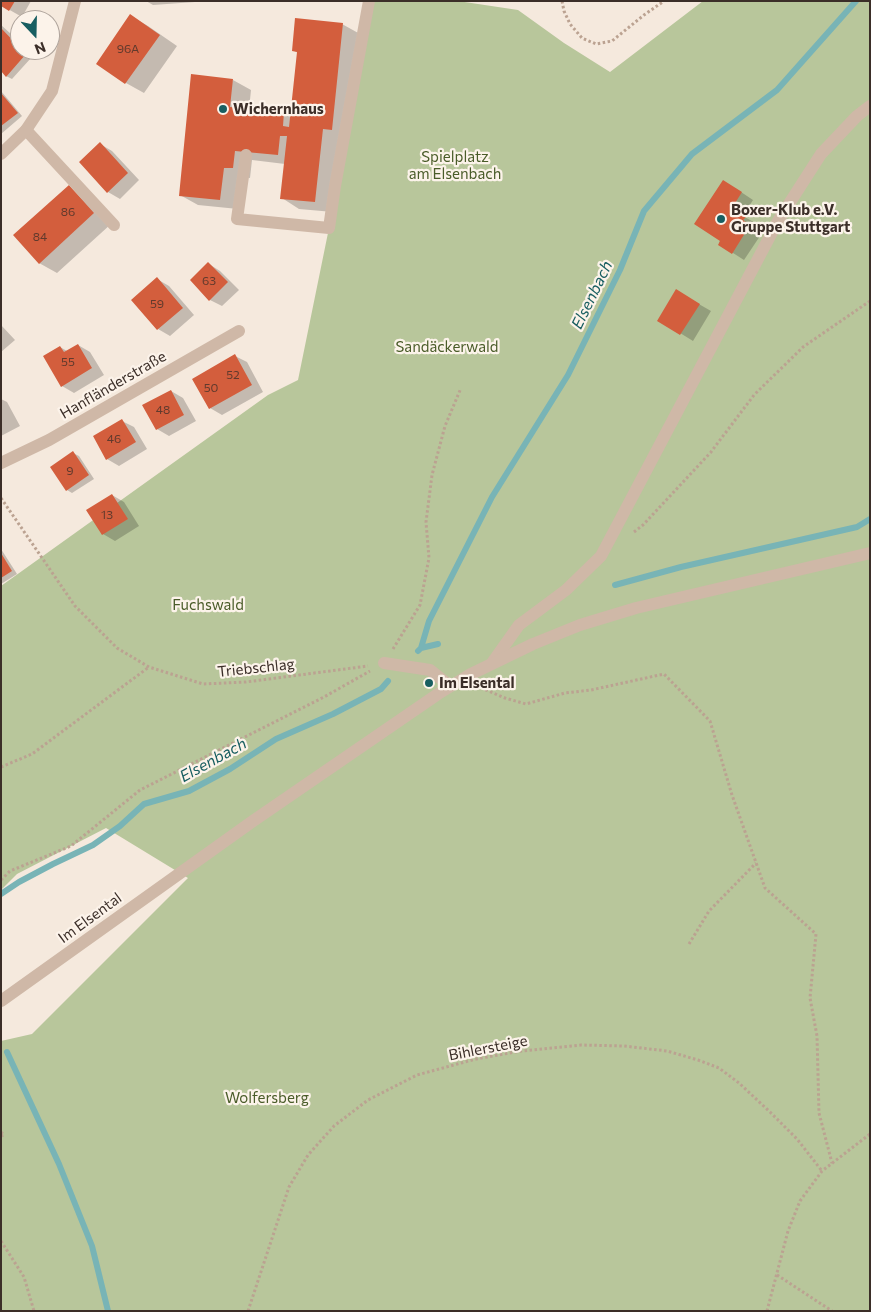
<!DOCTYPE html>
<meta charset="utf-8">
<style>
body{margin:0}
#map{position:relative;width:871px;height:1312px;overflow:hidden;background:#f5e9dd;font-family:Commissioner,sans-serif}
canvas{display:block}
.frame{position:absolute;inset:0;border:2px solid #3b2e28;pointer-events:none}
.north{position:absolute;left:10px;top:10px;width:50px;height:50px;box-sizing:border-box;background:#fcf3ea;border:1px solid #afa49c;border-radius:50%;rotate:159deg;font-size:14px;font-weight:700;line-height:20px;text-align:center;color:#3b2e28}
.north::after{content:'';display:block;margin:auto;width:18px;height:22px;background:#185e61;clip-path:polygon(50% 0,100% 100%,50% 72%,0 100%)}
</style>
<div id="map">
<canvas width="871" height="1312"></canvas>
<div class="frame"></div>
<div class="north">N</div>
</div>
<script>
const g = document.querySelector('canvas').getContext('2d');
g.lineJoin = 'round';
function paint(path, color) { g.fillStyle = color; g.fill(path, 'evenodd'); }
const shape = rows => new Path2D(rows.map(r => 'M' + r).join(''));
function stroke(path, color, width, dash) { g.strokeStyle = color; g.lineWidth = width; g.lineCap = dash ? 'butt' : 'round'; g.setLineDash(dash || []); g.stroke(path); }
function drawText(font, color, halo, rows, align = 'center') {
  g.font = font + ' Commissioner,sans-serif'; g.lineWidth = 4.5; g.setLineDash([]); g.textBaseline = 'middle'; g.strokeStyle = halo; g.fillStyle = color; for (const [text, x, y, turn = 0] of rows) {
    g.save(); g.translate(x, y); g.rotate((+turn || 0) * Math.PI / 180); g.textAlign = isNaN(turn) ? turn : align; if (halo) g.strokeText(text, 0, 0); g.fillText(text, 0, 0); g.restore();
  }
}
const green = shape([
 [369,1,458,1,518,10,564,43,610,72,703,1,870,1,870,1311,1,1311,1,1041,32,1034,188,878,106,828,17,874,1,890,1,586,268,395,298,380,329,228]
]);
const shadow = shape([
 [1,1,31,1,22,17,1,5],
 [146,1,209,1,153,5],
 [131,16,148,26,177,46,144,93,126,83,98,64],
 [342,24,360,34,333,212,299,209,282,198,285,164,252,160,250,178,242,177,238,209,198,205,180,195,233,80,251,90,249,110,284,113,291,117,298,53,293,50],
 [1,25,11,34,10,36,20,47,20,50,23,50,31,58,12,79,6,76,1,69],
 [1,91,22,116,1,134],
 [100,144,112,151,139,180,120,199,108,192],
 [69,187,111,224,57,273,39,263],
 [735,188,753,200,743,216,757,224,754,228,762,233,744,260,719,244],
 [209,264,220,271,239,290,222,306,210,300],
 [157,279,169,286,194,315,170,336,158,329,133,300],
 [676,291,711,311,693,341,659,320],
 [1,325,15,340,1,352],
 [78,345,90,352,104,375,74,393,62,386,60,347,67,351],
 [235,356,247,362,263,392,222,415,210,408],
 [171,391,183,398,196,421,169,436,157,429],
 [1,399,7,402,20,426,1,436],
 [122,421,134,427,147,449,119,466,107,459],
 [73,453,79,456,94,479,72,493,67,490],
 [112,495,124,502,139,526,115,541,103,534,88,510],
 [1,549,17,574,1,584]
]);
const stream = shape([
 [615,585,681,567,857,527,870,519],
 [421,648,438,644],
 [418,651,421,648,429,621,492,497,568,375,620,270,644,211,692,154,777,90,856,1],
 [1,894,19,882,53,864,93,845,120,826,144,804,189,791,230,769,276,739,333,714,381,689,388,681],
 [7,1052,59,1164,92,1246,108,1311]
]);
const building = shape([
 [1,1,15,1,9,11,1,6],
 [130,14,160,35,125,84,96,64],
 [295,18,343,23,332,130,323,129,315,202,280,199,287,136,280,136,278,155,235,151,233,168,224,168,220,200,179,196,191,74,233,79,230,107,284,112,283,126,289,127,297,52,292,51],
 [1,28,20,48,20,50,22,50,26,54,6,77,1,71],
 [1,93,18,113,1,126],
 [100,142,128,173,107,193,79,162],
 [723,180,742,192,732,208,746,217,743,220,750,225,732,254,718,245,720,241,694,224],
 [69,185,94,213,39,264,13,235],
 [208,262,228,282,209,301,190,280],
 [157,277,183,308,157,330,131,300],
 [676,289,700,304,680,335,657,321],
 [78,344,92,368,61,387,43,356,60,346,64,352],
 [235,354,252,385,209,409,192,379],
 [171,390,184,415,156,430,142,405],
 [122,419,136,442,106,460,93,436],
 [73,451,89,475,66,491,50,467],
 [112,494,128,519,102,535,86,510],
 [1,553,12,571,1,578]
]);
const path = shape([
 [562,1,564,11,570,24,582,38,596,44,612,41,644,15,664,1],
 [1,498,75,606,117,648,149,667,203,684,246,682,368,666],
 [634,532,643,525,711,452,754,395,803,347,870,301],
 [393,649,420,605,429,558,426,522,432,475,445,426,461,388],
 [482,686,486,690,505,698,526,704,565,693,591,690,664,674,710,721,732,795,765,888,816,934,810,998,817,1036,819,1113,832,1163],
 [1,767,32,754,149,667],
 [1,880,10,871,71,846,140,790,324,697,370,671],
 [689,944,709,911,756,863],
 [1,1132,4,1135,1,1136],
 [1,1241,24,1277,34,1311],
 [777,1275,832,1311],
 [248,1311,289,1187,308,1155,334,1126,368,1100,417,1075,476,1059,521,1051,581,1045,624,1046,667,1051,698,1060,719,1068,739,1083,770,1112,797,1139,822,1171],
 [767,1311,788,1231,800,1201,822,1171,870,1134]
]);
const lane = shape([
 [1,154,26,130,114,225],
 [1,463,49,440,239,331],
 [384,663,430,670,450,686],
 [492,663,519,625,566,590,601,556,778,221,821,154,857,116,870,106]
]);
const street = shape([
 [26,130,52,91,75,1],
 [246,155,237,219,329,228,335,186,369,1],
 [1,1001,253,821,438,694,469,675,533,644,580,625,636,608,870,553]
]);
const markers = [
 [223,109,5,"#185e61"],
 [721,219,5,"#185e61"],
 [429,683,5,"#185e61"]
];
const numberNames = [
 ["96A",128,49],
 ["86",68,212],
 ["84",40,237],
 ["63",209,281],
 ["59",157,304],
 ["55",68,362],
 ["52",233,375],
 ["50",211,388],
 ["48",163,410],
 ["46",114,439],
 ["9",70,471],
 ["13",107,515]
];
const poiNames = [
 ["Wichernhaus",233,109],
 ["Boxer-Klub e.V.",731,210],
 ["Gruppe Stuttgart",731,227],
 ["Im Elsental",439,683]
];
const parkNames = [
 ["Spielplatz",455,157],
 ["am Elsenbach",455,174],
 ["Sandäckerwald",447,347],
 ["Fuchswald",208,605],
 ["Wolfersberg",267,1098]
];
const streetNames = [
 ["Hanfländerstraße",113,385,-30],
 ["Triebschlag",256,668,-6],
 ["Im Elsental",90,918,-36],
 ["Bihlersteige",488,1048,-11]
];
const waterNames = [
 ["Elsenbach",592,295,-64],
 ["Elsenbach",213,760,-29]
];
paint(green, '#b8c69b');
paint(shadow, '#0003');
stroke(stream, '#78b4b6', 6);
paint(building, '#d35e3d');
stroke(path, '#bba291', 3, [2.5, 2.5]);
stroke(lane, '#cfb8a7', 12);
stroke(street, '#cfb8a7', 12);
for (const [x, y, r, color] of markers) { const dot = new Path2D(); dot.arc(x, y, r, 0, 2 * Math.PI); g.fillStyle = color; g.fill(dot); stroke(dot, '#fcf3ea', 2); }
drawText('12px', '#613a2d', null, numberNames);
drawText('bold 15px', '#3b2e28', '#fcf3ea', poiNames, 'left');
drawText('15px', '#4a5c29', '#fcf3ea', parkNames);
drawText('15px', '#3b2e28', '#fcf3ea', streetNames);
drawText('italic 16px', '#185e61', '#fcf3ea', waterNames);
</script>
